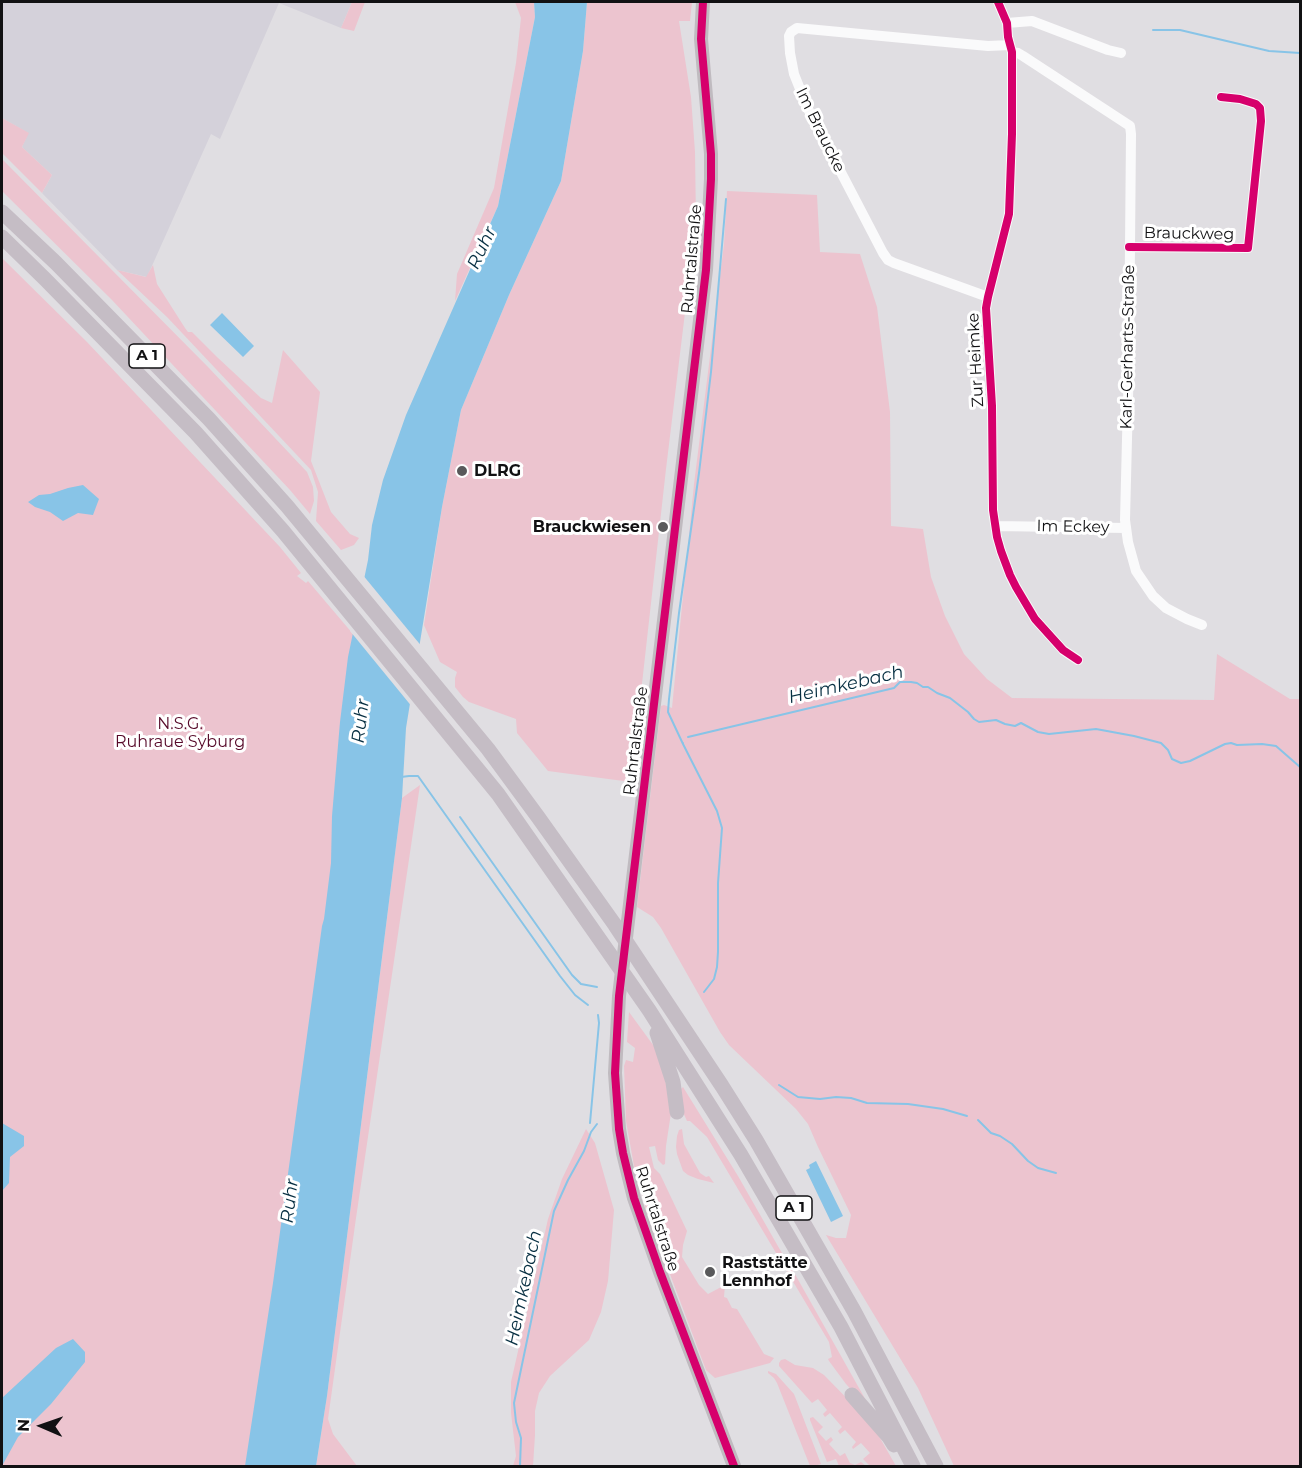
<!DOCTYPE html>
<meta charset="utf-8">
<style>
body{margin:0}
#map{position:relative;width:1302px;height:1468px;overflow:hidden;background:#e0dee2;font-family:Montserrat,sans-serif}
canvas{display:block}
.frame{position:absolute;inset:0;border:3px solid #111113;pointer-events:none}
.north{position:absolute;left:12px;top:1396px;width:60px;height:60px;-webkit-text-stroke:4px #fff;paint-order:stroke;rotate:272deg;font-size:16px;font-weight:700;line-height:24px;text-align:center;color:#111113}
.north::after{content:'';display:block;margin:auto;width:21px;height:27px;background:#111113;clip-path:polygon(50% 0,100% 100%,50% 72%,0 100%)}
</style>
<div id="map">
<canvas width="1302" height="1468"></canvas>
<div class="frame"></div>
<div class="north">N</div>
</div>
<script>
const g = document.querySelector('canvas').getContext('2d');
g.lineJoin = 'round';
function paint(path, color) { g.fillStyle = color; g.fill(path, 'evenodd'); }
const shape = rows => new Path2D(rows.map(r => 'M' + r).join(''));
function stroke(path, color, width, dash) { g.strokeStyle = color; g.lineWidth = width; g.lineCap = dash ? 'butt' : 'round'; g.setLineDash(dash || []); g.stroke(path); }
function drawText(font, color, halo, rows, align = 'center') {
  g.font = font + ' Montserrat,sans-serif'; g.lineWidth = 6; g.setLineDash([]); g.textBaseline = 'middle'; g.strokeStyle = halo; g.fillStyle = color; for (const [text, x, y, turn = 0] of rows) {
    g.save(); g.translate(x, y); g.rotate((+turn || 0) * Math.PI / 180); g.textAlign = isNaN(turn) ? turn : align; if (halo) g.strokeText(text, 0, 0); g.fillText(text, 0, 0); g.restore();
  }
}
const built = shape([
 [2,2,352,2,341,28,279,3,220,139,211,134,147,277,117,270,42,193,52,175,22,147,28,133,2,118]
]);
const green = shape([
 [352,2,365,2,354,31,341,28],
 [515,2,534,2,535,17,498,206,455,301,457,274,494,188,516,63,521,18],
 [587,2,692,2,690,21,679,21,691,97,695,152,696,222,666,469,631,782,548,771,517,733,516,719,469,702,463,697,455,687,455,678,457,672,440,662,424,625,442,507,461,410,509,295,561,181,583,51],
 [2,118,29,133,22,147,52,175,42,193,2,153],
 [2,159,209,368,307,472,313,487,314,501,310,514,290,490,112,300,2,191],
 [727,191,817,195,820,252,860,254,877,307,890,412,891,526,923,529,931,577,945,616,964,654,987,679,1012,698,1214,700,1217,654,1290,699,1300,699,1300,1466,954,1466,918,1388,826,1235,836,1238,846,1238,851,1215,818,1147,808,1124,796,1109,729,1045,720,1032,661,928,653,917,637,907,661,706,664,705,672,708,694,484,724,244],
 [2,258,87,342,280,547,301,573,297,576,306,583,308,581,353,634,353,636,372,659,264,1466,2,1466],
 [153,265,157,284,185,328,188,332,192,332,217,357,261,398,272,403,283,350,320,392,311,461,331,512,350,534,359,538,354,545,341,550,316,521,318,492,311,470,167,317,117,270,146,277],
 [420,785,356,1218,328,1419,333,1434,357,1466,316,1466,327,1396,402,798],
 [629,1012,656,1049,662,1060,671,1113,666,1146,665,1164,663,1165,658,1160,655,1146,649,1147,654,1168,660,1174,687,1231,683,1245,682,1257,699,1285,708,1294,725,1285,724,1297,727,1298,732,1308,737,1309,764,1354,774,1358,770,1363,715,1378,706,1370,647,1213,634,1166,626,1121,624,1066,626,1060,633,1062,635,1048,627,1042],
 [683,1087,738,1176,779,1248,796,1276,868,1404,856,1395,846,1384,829,1361,828,1359,832,1357,829,1342,707,1137,690,1121,687,1121,682,1110,681,1089],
 [586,1129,595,1143,614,1210,608,1281,601,1312,589,1340,550,1376,539,1393,535,1411,535,1435,533,1466,513,1466,516,1456,511,1413,511,1382,548,1219,562,1179],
 [682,1129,684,1144,700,1173,706,1177,709,1176,714,1183,698,1179,688,1175,683,1171,677,1154,676,1147,677,1136,679,1130],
 [785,1359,795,1365,813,1368,824,1375,872,1424,896,1466,870,1466,863,1459,870,1453,861,1443,853,1449,852,1447,856,1442,845,1430,840,1434,838,1431,842,1427,830,1413,825,1417,823,1414,827,1410,818,1399,812,1403,779,1366,779,1363,781,1360],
 [768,1371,776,1374,794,1394,821,1464,814,1466,810,1466,777,1383,774,1378,768,1373],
 [813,1417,823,1427,818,1432,826,1441,831,1437,833,1440,829,1444,840,1456,845,1453,850,1463,855,1465,861,1462,866,1466,839,1466,836,1459,827,1462,810,1420,810,1418]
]);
const water = shape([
 [534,2,587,2,583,51,561,181,509,295,461,410,442,507,406,728,402,798,327,1396,316,1466,245,1466,273,1283,322,926,324,919,331,863,332,816,340,722,348,657,368,560,372,525,383,480,406,415,498,206,535,17],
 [222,313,254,346,243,357,210,325],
 [83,485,99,499,93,515,78,513,63,521,50,512,35,507,28,502,39,495,50,494,68,488],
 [2,1123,24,1136,24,1146,10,1157,9,1183,2,1191],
 [816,1161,843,1216,831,1222,806,1170,810,1168,809,1165],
 [73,1339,85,1352,85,1362,51,1404,18,1437,2,1466,2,1398,56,1348]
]);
const pier = shape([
 [362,574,423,648,413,708,350,631]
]);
const stream = shape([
 [1153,30,1180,30,1269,51,1300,53],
 [688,737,894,688,900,682,911,682,917,683,923,687,928,687,937,693,950,698,968,712,974,719,979,722,996,720,1005,724,1015,726,1021,723,1038,732,1049,734,1096,729,1134,736,1161,743,1168,750,1172,759,1181,763,1190,761,1225,744,1231,743,1237,745,1262,744,1276,746,1300,767],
 [683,743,683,744,717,811,722,828,718,883,718,952,717,967,714,979,704,992],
 [683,744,668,712,669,699,679,613,699,473,711,372,726,199],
 [401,777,409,776,418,776,560,976,575,995,588,1005],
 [460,817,572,975,581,984,597,987],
 [779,1085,798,1097,820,1099,836,1097,851,1098,867,1103,908,1104,943,1109,967,1116],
 [978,1120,991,1133,1000,1136,1012,1144,1028,1161,1038,1168,1056,1173],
 [590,1123,599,1023,598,1015],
 [520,1466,521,1438,516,1422,514,1403,554,1211,568,1180,584,1151,591,1132,597,1124]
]);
const minor = shape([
 [998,2,1007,23,1008,37,1012,52,1012,134,1009,214,988,297,986,308,992,406,993,510,997,537,1001,551,1010,575,1016,587,1035,619,1063,650,1078,660],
 [1007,23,1032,21,1108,50,1121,53],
 [1012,52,1018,53,1023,56,1130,126,1131,134,1129,358,1125,520,1128,542,1136,571,1153,596,1166,608,1187,619,1202,625],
 [1129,247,1248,248,1261,121,1260,108,1256,104,1240,99,1221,97],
 [988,297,894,263,888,260,883,253,808,109,794,74,790,53,789,36,791,32,797,28,988,46,1010,45],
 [996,526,1126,528]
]);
const major = shape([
 [703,2,701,39,711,154,711,179,706,270,619,996,615,1073,619,1129,623,1153,634,1198,660,1272,734,1466]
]);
const highway = shape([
 [2,212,56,263,209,419,287,506,488,749,538,817,615,925,722,1086,756,1140,854,1311,936,1466],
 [2,237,45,279,196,433,283,531,498,794,649,1010,741,1155,841,1327,913,1466],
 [657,1033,673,1082,677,1112],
 [852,1395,889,1437,894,1445]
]);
const cycleway = shape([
 [703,2,701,39,711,154,711,179,706,270,619,996,615,1073,619,1129,623,1153,634,1198,660,1272,734,1466],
 [998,2,1007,23,1008,37,1012,52,1012,134,1009,214,988,297,986,308,992,406,993,510,997,537,1001,551,1010,575,1016,587,1035,619,1063,650,1078,660],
 [1129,247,1248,248,1261,121,1260,108,1256,104,1240,99,1221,97]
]);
const markers = [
 [462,471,6,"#59595b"],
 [663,527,6,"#59595b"],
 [710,1272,6,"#59595b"]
];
const shields = [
 [147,356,36],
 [794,1208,36]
];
const shieldNames = [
 ["A 1",147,356],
 ["A 1",794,1208]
];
const streetNames = [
 ["Im Braucke",820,130,64],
 ["Brauckweg",1189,234,1],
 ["Ruhrtalstraße",692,259,-85],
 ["Karl-Gerharts-Straße",1128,347,-89],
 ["Zur Heimke",976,360,-93],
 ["Im Eckey",1073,527,1],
 ["Ruhrtalstraße",636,741,-83],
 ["Ruhrtalstraße",657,1219,72]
];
const poiNames = [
 ["DLRG",474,471],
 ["Brauckwiesen",651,527,"right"],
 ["Raststätte",722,1263],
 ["Lennhof",722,1281]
];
const parkNames = [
 ["N.S.G.",180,724],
 ["Ruhraue Syburg",180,742]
];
const waterNames = [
 ["Ruhr",482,248,-65],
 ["Heimkebach",846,685,-13],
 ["Ruhr",361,721,-83],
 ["Ruhr",290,1201,-83],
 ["Heimkebach",524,1288,-78]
];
paint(built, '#d4d1da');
paint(green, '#ecc4cf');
paint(water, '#88c4e7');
paint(pier, '#e0dee2');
stroke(stream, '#88c4e7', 2);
stroke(minor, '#fafafb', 10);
stroke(major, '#c0bbc0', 14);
stroke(highway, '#c5bdc5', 15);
stroke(cycleway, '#d6006c', 8);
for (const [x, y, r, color] of markers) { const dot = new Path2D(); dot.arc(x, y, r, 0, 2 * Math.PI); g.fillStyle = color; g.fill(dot); stroke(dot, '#fff', 2); }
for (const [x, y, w] of shields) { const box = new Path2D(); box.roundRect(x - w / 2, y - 12, w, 24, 4.5); g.fillStyle = '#fff'; g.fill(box); stroke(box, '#111113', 1.5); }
drawText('bold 15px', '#111113', null, shieldNames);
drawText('16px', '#111113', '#fff', streetNames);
drawText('bold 16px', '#111113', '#fff', poiNames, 'left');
drawText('16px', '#560828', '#fff', parkNames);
drawText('italic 18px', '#072f42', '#fff', waterNames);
</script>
